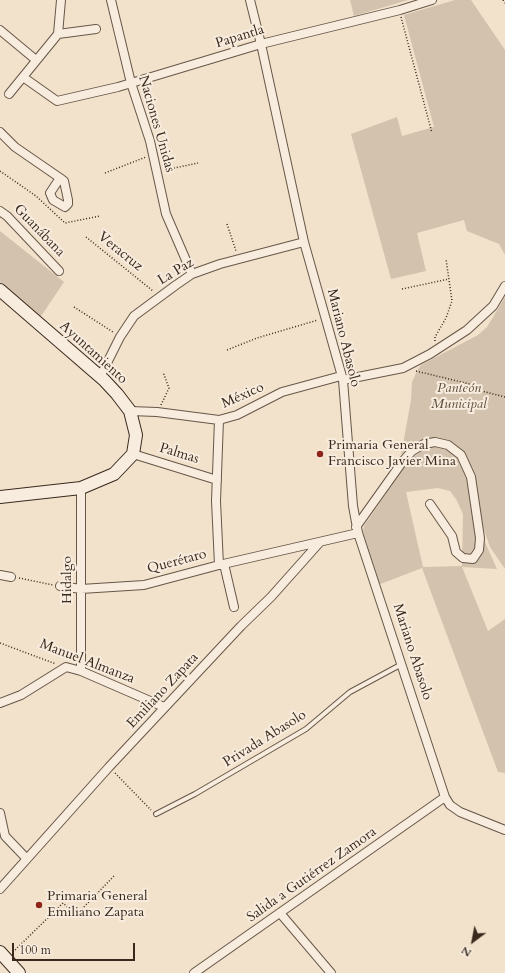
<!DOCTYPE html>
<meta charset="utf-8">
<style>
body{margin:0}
#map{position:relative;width:505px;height:973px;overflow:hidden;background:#f2e1cb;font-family:Cardo,serif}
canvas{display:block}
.north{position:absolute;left:453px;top:921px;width:40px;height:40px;-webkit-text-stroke:3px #f7ecdd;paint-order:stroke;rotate:212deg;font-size:11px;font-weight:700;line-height:16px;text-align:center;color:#39291d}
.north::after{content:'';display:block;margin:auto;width:14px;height:18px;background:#39291d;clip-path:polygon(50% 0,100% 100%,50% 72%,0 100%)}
.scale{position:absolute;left:12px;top:943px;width:123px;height:18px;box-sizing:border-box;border:2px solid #39291d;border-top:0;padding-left:5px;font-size:12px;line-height:14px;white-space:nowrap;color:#39291d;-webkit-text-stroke:3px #f7ecdd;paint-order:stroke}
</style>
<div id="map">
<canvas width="505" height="973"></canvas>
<div class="north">N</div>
<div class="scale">100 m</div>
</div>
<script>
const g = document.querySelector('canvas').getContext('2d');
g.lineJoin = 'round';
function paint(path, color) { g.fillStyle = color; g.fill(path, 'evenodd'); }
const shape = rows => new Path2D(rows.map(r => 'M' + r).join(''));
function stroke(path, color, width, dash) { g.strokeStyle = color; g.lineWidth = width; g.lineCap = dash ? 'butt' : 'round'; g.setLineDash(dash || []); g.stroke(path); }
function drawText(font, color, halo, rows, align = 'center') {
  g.font = font + ' Cardo,serif'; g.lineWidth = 4; g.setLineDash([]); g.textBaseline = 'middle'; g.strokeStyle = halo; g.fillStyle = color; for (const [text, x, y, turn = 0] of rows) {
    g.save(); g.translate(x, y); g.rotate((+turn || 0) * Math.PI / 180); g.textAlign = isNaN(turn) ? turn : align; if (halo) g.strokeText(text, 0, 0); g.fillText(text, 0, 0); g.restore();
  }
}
const green = shape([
 [350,0,408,0,354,16],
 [455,0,471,0,505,50,505,255,499,244,467,231,464,220,417,233,426,271,391,279,351,134,397,117,402,136,434,127,404,15],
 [0,231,64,282,37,322,0,282],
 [505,297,505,569,490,547,482,524,473,474,468,459,462,450,446,441,429,438,420,441,401,455,411,400,412,382,418,369,421,365,478,335,487,327],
 [436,445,448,447,458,455,466,468,480,531,497,569,462,567,488,631,505,619,505,773,498,772,422,568,378,585,362,536,364,526,410,459,425,449],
 [438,488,450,491,456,499,463,514,462,566,423,567,406,492]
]);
const path = shape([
 [503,0,505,3],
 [401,17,432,133],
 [165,170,198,163],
 [0,171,36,196,65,223,100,216],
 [105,173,146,157],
 [227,224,236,251],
 [86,237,153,291],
 [402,289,449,279],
 [74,307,113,332],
 [435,341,435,337,446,318,452,301,446,259],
 [227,350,257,338,318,320],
 [416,371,478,386,482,391,505,397],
 [161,405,169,388,163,372],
 [19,578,53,585],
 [0,643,56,664],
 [115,773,151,810],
 [13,952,63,903,76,915,114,876]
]);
const lane = shape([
 [156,814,195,794,306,729,350,692,402,664]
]);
const street = shape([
 [111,0,131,83,150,141,166,214,192,274],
 [250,0,261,44,304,242,343,380,353,506,358,533,445,797,450,805,460,812,505,830],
 [0,30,36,60],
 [58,34,96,29],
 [23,77,57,101,118,87,261,44,400,10,432,0],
 [9,94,58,34,61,0],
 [0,132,15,147,60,178,64,181,68,200,68,204,65,207,53,200,50,193,60,178],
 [0,211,7,216,59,271],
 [100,377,120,337,134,316,176,285,192,274,220,264,304,242],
 [343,380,403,368,430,354,467,330,493,306,505,286],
 [130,411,157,412,219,420,237,415,282,392,341,376],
 [133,454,217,480],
 [356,527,403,461,412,451,424,444,435,442,448,445,461,455,471,477,480,538,479,550,473,559,463,558,456,552,452,536,430,504],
 [224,564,234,607],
 [219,565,216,501,219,420],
 [0,575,11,577],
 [60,586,81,589,144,585,219,565,358,533],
 [81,671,81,488],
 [0,703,21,695,66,667,81,671,164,707],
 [0,813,5,836,27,859],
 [0,889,109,767,241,626,271,597,320,542],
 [280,913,331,973],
 [194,973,445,797]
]);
const secondary = shape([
 [0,290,104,380,117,394,130,411,136,435,133,454,114,474,81,488,0,497],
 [0,952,19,973]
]);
const markers = [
 [320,454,4,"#8f2418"],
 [39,905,4,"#8f2418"]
];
const streetNames = [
 ["Papantla",240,37,-17],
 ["Naciones Unidas",156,124,74],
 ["Guanábana",39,231,46],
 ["Veracruz",120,252,39],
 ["La Paz",176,272,-31],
 ["Mariano Abasolo",343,338,76],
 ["Ayuntamiento",93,353,42],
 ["México",243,396,-24],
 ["Palmas",179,454,17],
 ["Querétaro",177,562,-15],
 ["Hidalgo",68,580,-90],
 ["Mariano Abasolo",412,652,72],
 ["Manuel Almanza",87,662,21],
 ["Emiliano Zapata",163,691,-47],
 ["Privada Abasolo",265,739,-32],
 ["Salida a Gutiérrez Zamora",312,875,-35]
];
const parkNames = [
 ["Panteón",459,389],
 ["Municipal",459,405]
];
const poiNames = [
 ["Primaria General",328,446],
 ["Francisco Javier Mina",328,462],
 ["Primaria General",47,897],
 ["Emiliano Zapata",47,913]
];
paint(green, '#d3c2ad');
stroke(lane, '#675748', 6);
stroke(street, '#675748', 10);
stroke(secondary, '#39291d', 14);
stroke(path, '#39291d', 1.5, [1, 2]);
stroke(lane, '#f7ecdd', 4);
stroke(street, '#f7ecdd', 8);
stroke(secondary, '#f7ecdd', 12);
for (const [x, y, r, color] of markers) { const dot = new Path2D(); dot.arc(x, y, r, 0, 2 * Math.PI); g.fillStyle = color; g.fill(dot); stroke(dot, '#f7ecdd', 1.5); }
drawText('14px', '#39291d', '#f7ecdd', streetNames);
drawText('italic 14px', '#604f41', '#f7ecdd', parkNames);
drawText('14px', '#39291d', '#f7ecdd', poiNames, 'left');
</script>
